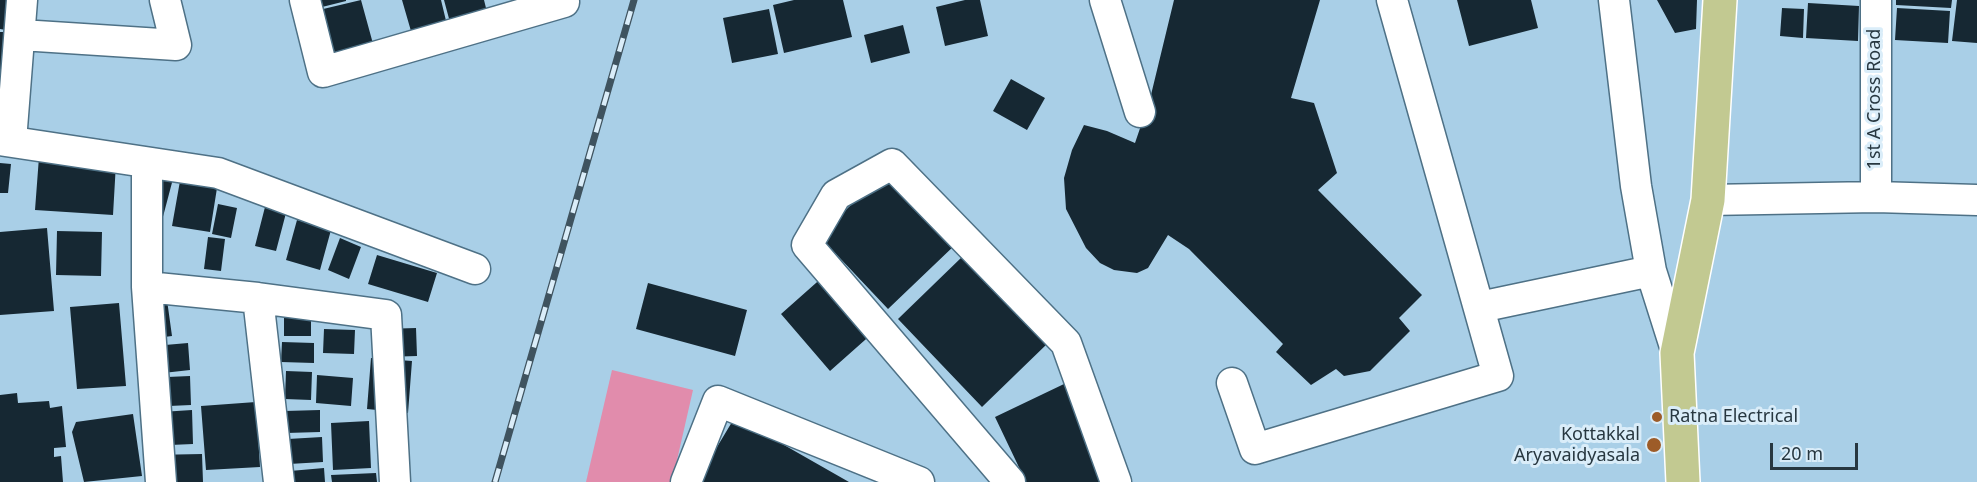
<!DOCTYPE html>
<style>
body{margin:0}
#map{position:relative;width:1977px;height:482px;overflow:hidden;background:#a9cfe7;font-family:"Noto Sans",sans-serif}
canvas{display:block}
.scale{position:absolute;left:1770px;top:443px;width:88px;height:27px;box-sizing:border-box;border:3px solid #273740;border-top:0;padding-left:8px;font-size:18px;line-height:21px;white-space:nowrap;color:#273740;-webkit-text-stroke:4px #daedf9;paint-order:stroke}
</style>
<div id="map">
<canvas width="1977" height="482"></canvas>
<div class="scale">20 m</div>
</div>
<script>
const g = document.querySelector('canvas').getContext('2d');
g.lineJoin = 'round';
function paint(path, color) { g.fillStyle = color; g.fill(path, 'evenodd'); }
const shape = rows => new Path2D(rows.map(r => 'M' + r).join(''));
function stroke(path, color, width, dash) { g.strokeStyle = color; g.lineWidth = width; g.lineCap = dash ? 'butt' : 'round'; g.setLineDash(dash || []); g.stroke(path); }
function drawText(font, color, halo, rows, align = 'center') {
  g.font = font + ' "Noto Sans",sans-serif'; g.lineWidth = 6; g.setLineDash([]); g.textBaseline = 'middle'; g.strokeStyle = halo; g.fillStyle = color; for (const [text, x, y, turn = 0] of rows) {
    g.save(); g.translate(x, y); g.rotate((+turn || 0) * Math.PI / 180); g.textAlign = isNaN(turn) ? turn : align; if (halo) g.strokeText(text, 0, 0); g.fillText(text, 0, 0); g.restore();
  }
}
const green = shape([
 [612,370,693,390,672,482,586,482]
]);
const building = shape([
 [0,0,9,0,6,30,0,29],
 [316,0,346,0,346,1,318,8],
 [361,0,375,51,333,63,319,10],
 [402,0,441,0,448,29,413,38],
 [444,0,484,0,488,16,451,26],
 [794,0,843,0,852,37,784,53,773,5],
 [965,0,980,0,988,36,945,46,936,7],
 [1174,0,1320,0,1291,98,1314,103,1337,173,1318,190,1422,295,1399,318,1410,331,1370,371,1344,376,1336,369,1311,385,1276,352,1283,344,1189,249,1168,235,1148,268,1137,273,1114,270,1100,263,1086,248,1066,209,1064,178,1072,150,1084,125,1107,131,1135,143,1150,99],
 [1457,0,1531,0,1538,28,1469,46],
 [1657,0,1697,0,1696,29,1675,33],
 [1896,0,1952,0,1951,8,1896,5],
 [1957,0,1977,0,1977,43,1952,41],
 [1808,3,1859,6,1858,41,1806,38],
 [1782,8,1804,9,1803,38,1780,36],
 [1897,8,1950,11,1948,43,1895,40],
 [769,9,778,54,732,63,723,18],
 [903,25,910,53,871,63,864,35],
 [0,32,6,32,4,71,0,71],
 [1011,79,1045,98,1027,130,993,111],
 [39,157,116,163,113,215,35,210],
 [0,163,11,164,8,193,0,193],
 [151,169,174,175,160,228],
 [886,171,956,244,888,309,819,236],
 [180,181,217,188,210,232,172,226],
 [218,204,237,208,231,238,212,234],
 [265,207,286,213,276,251,255,246],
 [297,220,331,230,320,270,286,260],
 [47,228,54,311,0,315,0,232],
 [57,231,102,232,101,276,56,275],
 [208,237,225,239,221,271,204,269],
 [340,238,361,247,349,279,328,270],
 [377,255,437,273,428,302,368,284],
 [964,255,1048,343,982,407,898,319],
 [825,275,874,332,830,371,781,314],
 [648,283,747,310,735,356,636,329],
 [167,300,172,336,149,339,144,303],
 [119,303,126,386,77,389,70,307],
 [284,313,311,313,311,336,284,336],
 [416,328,417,356,384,357,383,329],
 [324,329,355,330,354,354,323,353],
 [282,342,314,343,314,363,281,362],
 [188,343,190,370,145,375,142,347],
 [371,358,412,361,408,413,367,409],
 [286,371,312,372,311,400,285,399],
 [317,375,353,378,351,406,316,403],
 [190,376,191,405,147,407,145,378],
 [1064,384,1110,482,1026,482,995,417],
 [17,393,18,403,49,401,50,408,62,406,66,447,54,448,54,457,61,456,63,482,0,482,0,395],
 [256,402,260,467,206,470,201,406],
 [192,410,193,444,147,446,146,413],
 [320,410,320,432,286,433,285,411],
 [133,414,142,476,84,482,72,432,76,422],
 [735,417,849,482,696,482],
 [369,421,371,468,333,470,331,423],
 [322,437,323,462,289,464,288,439],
 [202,454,203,482,153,482,152,455],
 [324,468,325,482,290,482,290,471],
 [376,473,377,482,332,482,331,475]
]);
const minor = shape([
 [305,0,323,72,564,2],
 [1105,0,1140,112],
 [1614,0,1636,186,1651,271,1677,353],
 [21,35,176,45,165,0],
 [0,140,218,173,475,269],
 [11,141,22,0],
 [147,163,147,287,161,482],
 [1876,197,1876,0],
 [1708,200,1876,197,1977,200],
 [147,287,258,298,386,315,395,482],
 [258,298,279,482],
 [1480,307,1651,271],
 [1232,383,1255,449,1498,376,1392,0],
 [686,482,718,401,919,482],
 [1010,482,807,245,836,195,892,164,1066,343,1116,482]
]);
const major = shape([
 [1683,482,1677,353,1708,200,1720,0]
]);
const rail = shape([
 [495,482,634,0]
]);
const markers = [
 [1657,417,6,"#9d5c28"],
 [1654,445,8,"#9d5c28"]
];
const streetNames = [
 ["1st A Cross Road",1875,99,-90]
];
const poiNames = [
 ["Ratna Electrical",1669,417],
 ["Kottakkal",1640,435,"right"],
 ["Aryavaidyasala",1640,456,"right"]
];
paint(green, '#e18cac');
paint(building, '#162833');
stroke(minor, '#4e7186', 33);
stroke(major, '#fff', 36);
stroke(minor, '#fff', 30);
stroke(major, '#c2c991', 33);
stroke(rail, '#3f535f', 7);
stroke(rail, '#daedf9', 4.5, [14]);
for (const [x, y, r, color] of markers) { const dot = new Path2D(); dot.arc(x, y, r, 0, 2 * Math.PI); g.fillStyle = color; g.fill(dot); stroke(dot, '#daedf9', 2); }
drawText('18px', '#273740', '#daedf9', streetNames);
drawText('18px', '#273740', '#daedf9', poiNames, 'left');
</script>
